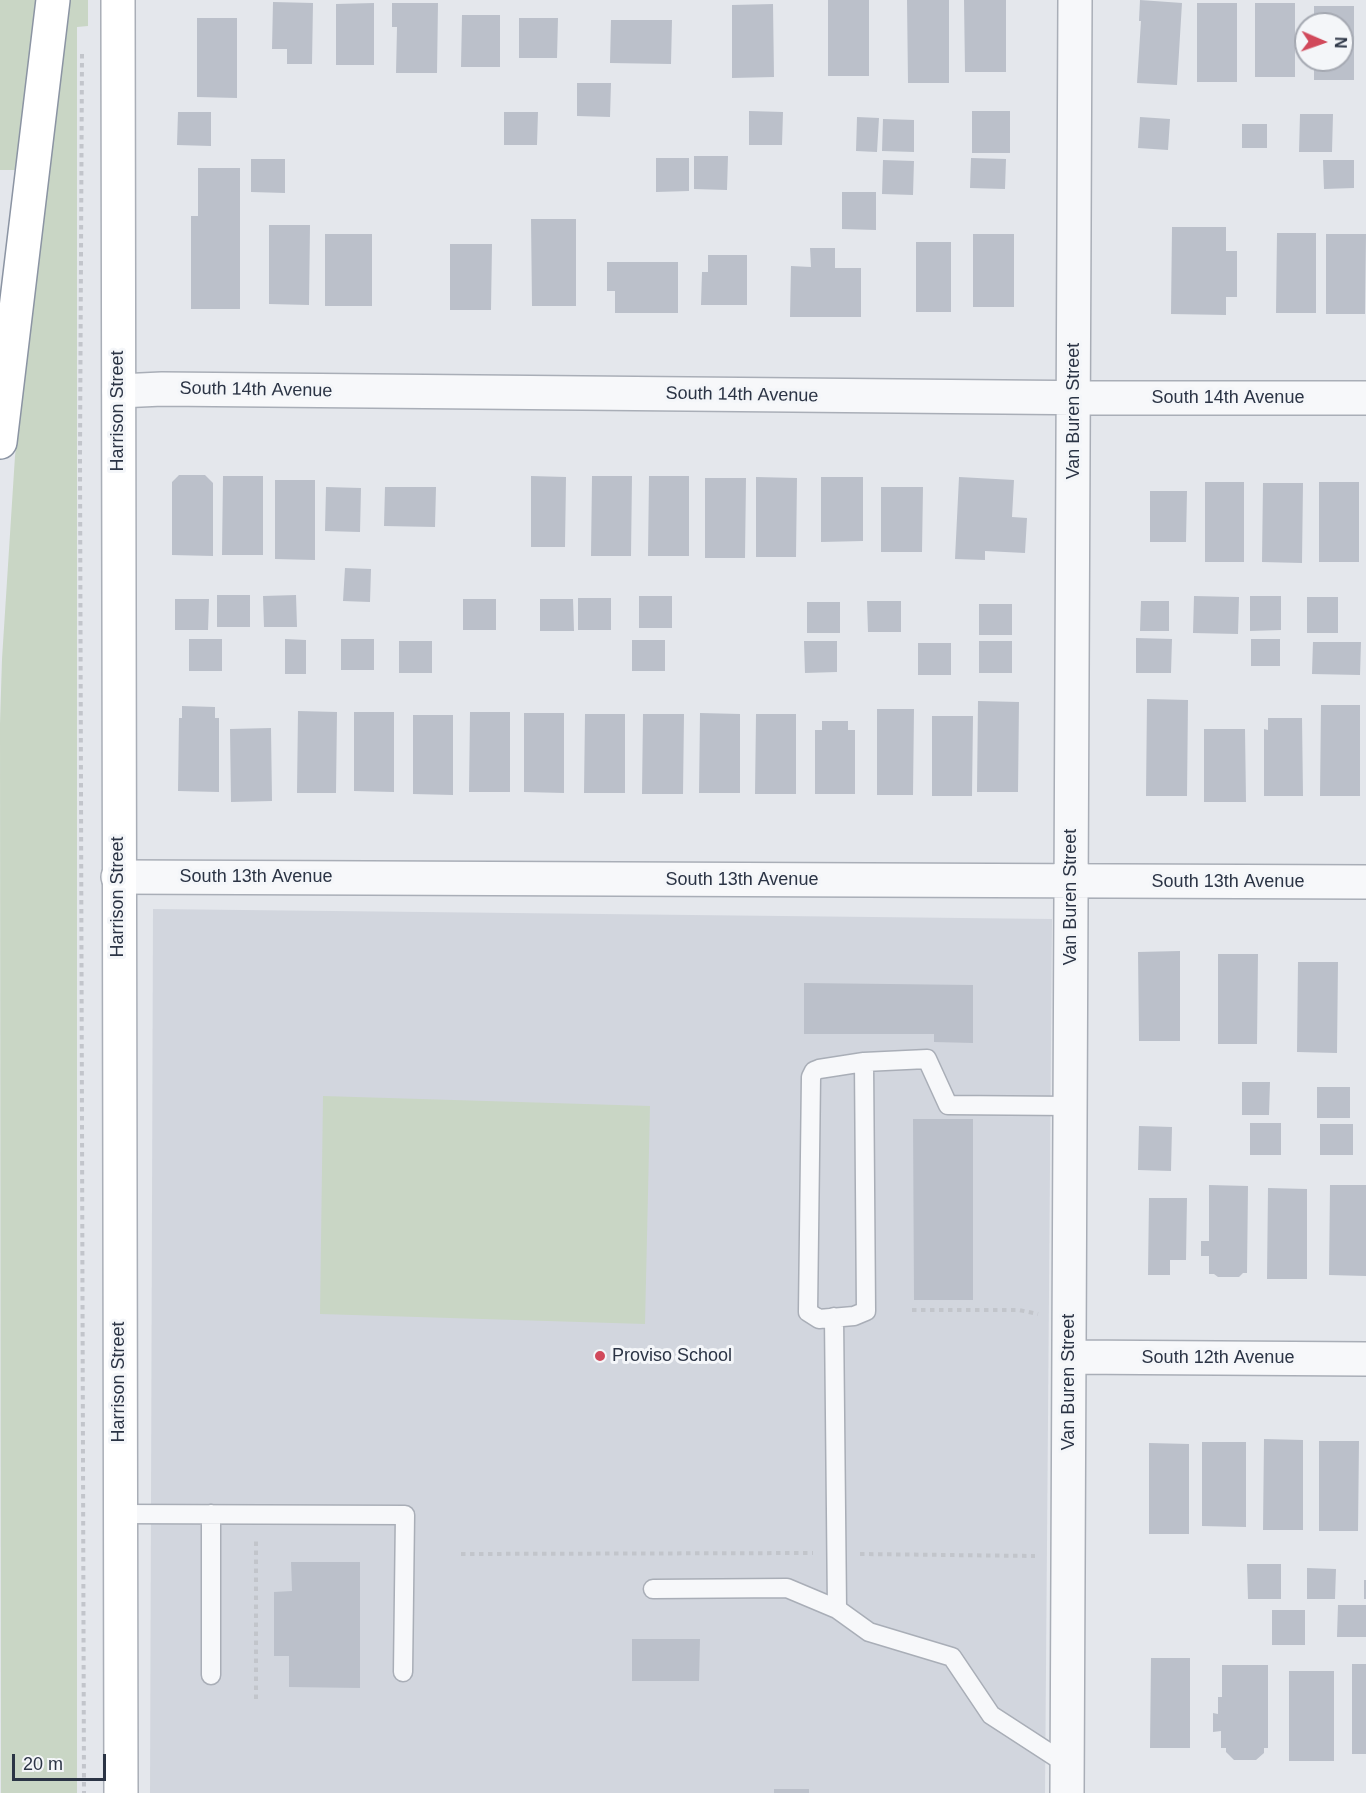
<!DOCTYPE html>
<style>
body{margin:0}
#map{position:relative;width:1366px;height:1793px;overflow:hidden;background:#e4e7ec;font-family:Arial,sans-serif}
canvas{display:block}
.north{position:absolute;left:1294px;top:12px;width:60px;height:60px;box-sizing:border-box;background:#f4f6f9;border:2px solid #a4a8b1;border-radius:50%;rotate:92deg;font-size:16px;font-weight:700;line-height:24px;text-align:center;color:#2b3445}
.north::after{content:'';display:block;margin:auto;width:21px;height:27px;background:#d1495b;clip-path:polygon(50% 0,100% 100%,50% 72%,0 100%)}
.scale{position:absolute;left:12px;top:1754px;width:94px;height:27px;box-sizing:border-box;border:3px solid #2b3445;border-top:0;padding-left:8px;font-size:18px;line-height:21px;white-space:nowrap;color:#2b3445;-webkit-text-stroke:4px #f4f6f9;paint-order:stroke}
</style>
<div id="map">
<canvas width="1366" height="1793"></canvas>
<div class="north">N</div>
<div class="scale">20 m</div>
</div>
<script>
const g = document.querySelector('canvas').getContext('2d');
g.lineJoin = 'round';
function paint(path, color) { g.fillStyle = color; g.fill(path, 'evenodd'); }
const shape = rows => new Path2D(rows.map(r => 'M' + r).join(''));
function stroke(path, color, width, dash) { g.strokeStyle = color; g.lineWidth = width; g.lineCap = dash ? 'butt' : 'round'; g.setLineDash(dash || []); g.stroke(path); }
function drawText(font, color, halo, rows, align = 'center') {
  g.font = font + ' Arial,sans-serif'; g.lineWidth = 6; g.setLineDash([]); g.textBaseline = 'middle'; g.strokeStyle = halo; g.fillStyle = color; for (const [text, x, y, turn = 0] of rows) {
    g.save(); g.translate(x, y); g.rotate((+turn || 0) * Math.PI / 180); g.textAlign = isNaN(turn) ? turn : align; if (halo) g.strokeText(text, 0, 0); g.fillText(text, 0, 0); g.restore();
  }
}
const built = shape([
 [153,909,1052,919,1045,1793,150,1793]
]);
const green = shape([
 [0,0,38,0,18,170,0,170],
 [67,0,88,0,88,26,77,27,77,1793,1,1793,0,724,2,659,15,456],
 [323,1096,650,1106,645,1324,320,1314]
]);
const building = shape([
 [828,0,869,0,869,76,828,76],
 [907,0,949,0,949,83,908,83],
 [964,0,1006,0,1006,72,965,72],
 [1140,0,1182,3,1177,85,1137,83,1141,21,1139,21],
 [273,2,313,3,312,64,287,64,287,49,272,49],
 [374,3,374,65,336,65,336,4],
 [392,3,438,3,437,73,396,73,397,27,392,27],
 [1197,3,1237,3,1237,82,1197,82],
 [1255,3,1295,3,1295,77,1255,77],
 [773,4,774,77,732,78,732,5],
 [1314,6,1354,6,1354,80,1314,80,1314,60,1342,60,1342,24,1314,24],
 [462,15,500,15,500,67,461,67],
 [197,18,237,18,237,98,197,97],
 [519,18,558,18,557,58,519,58],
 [611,20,672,20,671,64,610,63],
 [577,83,611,83,610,117,577,116],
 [749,111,783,112,782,145,749,145],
 [972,111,1010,111,1010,153,972,153],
 [178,112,211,112,211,146,177,145],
 [504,112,538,112,537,145,504,145],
 [1300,114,1333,114,1332,152,1299,152],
 [857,117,879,118,877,152,856,151],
 [1140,117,1170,119,1168,150,1138,148],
 [883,119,914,120,914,152,882,151],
 [1242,124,1267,124,1267,148,1242,148],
 [694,156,728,156,727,190,694,189],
 [656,158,689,158,689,191,656,192],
 [971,158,1006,159,1005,189,970,188],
 [251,159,285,159,285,193,251,192],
 [883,160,914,161,913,195,882,194],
 [1323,160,1354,160,1354,188,1324,189],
 [198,168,240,168,240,309,191,309,191,216,198,216],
 [842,192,876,192,876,230,842,229],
 [531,219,576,219,576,306,532,306],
 [269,225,310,225,309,305,269,304],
 [1172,227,1226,227,1226,251,1237,251,1237,297,1226,297,1226,315,1171,314],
 [1277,233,1316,233,1316,313,1276,313],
 [325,234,372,234,372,306,325,306],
 [973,234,1014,234,1014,307,973,307],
 [1326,234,1366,234,1365,314,1326,314],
 [916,242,951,242,951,312,916,312],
 [450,244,492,244,491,310,450,310],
 [810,248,835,248,835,268,861,268,861,317,790,317,791,266,811,267],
 [708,255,747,255,747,305,701,305,702,272,708,272],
 [607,262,678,262,678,313,615,313,615,291,607,291],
 [179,475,205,475,213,483,213,556,172,555,172,482],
 [223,476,263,476,263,555,222,555],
 [531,476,566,477,565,547,531,547],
 [592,476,632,476,631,556,591,556],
 [649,476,689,476,689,556,648,556],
 [756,477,797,478,796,557,756,557],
 [821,477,863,477,863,541,821,542],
 [959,477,1014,480,1012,517,1027,518,1025,553,985,551,985,560,955,559],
 [705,478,746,478,745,558,705,558],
 [275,480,315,480,315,560,275,559],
 [1205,482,1244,482,1244,562,1205,562],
 [1319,482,1359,482,1359,562,1319,562],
 [1263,483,1303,483,1302,563,1262,562],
 [326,487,361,488,360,532,325,531],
 [385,487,436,487,435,527,384,526],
 [881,487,923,487,922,552,881,552],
 [1150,491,1187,491,1186,542,1150,542],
 [345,568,371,569,370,602,343,601],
 [217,595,250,595,250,627,217,627],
 [296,595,297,627,264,627,263,596],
 [639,596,672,596,672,628,639,628],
 [1194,596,1239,597,1238,634,1193,633],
 [1250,596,1281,596,1281,630,1250,631],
 [1307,597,1338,597,1338,633,1307,633],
 [578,598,611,598,611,630,578,630],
 [175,599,209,599,208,630,175,630],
 [463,599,496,599,496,630,463,630],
 [540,599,573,599,574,631,540,631],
 [867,601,901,601,901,632,868,632],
 [1141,601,1169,601,1169,631,1140,631],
 [807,602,840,602,840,633,807,633],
 [979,604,1012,604,1012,635,979,635],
 [1136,638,1172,639,1171,673,1136,673],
 [189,639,222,639,222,671,189,671],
 [285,639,306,640,306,674,285,674],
 [341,639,374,639,374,670,341,670],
 [1251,639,1280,639,1280,666,1251,666],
 [632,640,665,640,665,671,632,671],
 [399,641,432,641,432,673,399,673],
 [804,641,837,641,837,672,805,673],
 [979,641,1012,641,1012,673,979,673],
 [1313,642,1361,642,1360,675,1312,674],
 [918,643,951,643,951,675,918,675],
 [1147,699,1188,700,1187,796,1146,796],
 [978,701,1019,702,1018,792,977,792],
 [1321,705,1360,705,1360,796,1320,796],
 [182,706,215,707,215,718,219,718,219,792,178,791,179,718,182,718],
 [877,709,914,709,913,795,877,795],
 [298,711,337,712,336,793,297,793],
 [354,712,394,712,394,792,354,791],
 [470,712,510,712,510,792,469,792],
 [524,713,564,713,564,793,524,792],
 [700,713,740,714,740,793,699,793],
 [585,714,625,714,625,793,584,793],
 [643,714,684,714,683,794,642,794],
 [756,714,796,714,796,794,755,794],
 [413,715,453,715,453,795,413,794],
 [932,716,973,716,972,796,932,796],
 [1268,718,1302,718,1303,796,1264,796,1264,729,1268,730],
 [822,721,848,721,848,730,855,730,855,794,815,794,815,730,822,730],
 [271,728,272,801,231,802,230,729],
 [1204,729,1245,729,1246,802,1204,802],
 [1180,951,1180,1041,1139,1041,1138,952],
 [1218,954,1258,954,1257,1044,1218,1044],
 [1298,962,1338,962,1337,1053,1297,1052],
 [804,983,973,985,973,1043,934,1042,934,1034,804,1034],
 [1242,1082,1270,1082,1269,1115,1242,1115],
 [1317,1087,1350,1087,1350,1118,1317,1118],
 [913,1119,973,1119,973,1300,914,1300],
 [1250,1123,1281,1123,1281,1155,1250,1155],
 [1320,1124,1353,1124,1353,1155,1320,1155],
 [1139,1126,1172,1127,1171,1171,1138,1170],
 [1209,1185,1248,1186,1247,1273,1243,1273,1239,1277,1218,1277,1214,1274,1209,1274,1209,1256,1201,1256,1201,1241,1209,1241],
 [1330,1185,1366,1185,1366,1276,1329,1275],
 [1268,1188,1307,1189,1307,1279,1267,1279],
 [1149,1198,1187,1198,1186,1260,1170,1260,1170,1275,1148,1275],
 [1264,1439,1303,1440,1303,1530,1263,1530],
 [1319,1441,1359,1441,1358,1531,1319,1531],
 [1202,1442,1246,1442,1246,1527,1202,1526],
 [1149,1443,1189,1444,1189,1534,1149,1534],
 [291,1562,360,1562,360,1688,289,1687,289,1656,274,1656,274,1592,292,1591],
 [1247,1564,1281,1564,1281,1599,1248,1599],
 [1307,1568,1336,1569,1335,1599,1307,1599],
 [1364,1580,1366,1580,1366,1599,1364,1599],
 [1338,1605,1366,1605,1366,1637,1337,1637],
 [1272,1610,1305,1610,1305,1645,1272,1645],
 [632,1639,700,1639,699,1681,632,1681],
 [1151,1658,1190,1658,1190,1748,1150,1748],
 [1352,1664,1366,1664,1366,1754,1352,1754],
 [1222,1665,1268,1665,1268,1748,1264,1748,1264,1753,1256,1760,1234,1760,1226,1752,1226,1748,1221,1748,1221,1731,1213,1732,1213,1713,1218,1714,1218,1697,1222,1697],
 [1289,1671,1334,1671,1334,1761,1289,1761],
 [774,1789,809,1789,809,1793,774,1793]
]);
const path = shape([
 [82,54,80,457,84,1793],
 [912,1310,1019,1310,1038,1314],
 [461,1554,813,1553],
 [860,1554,1035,1556],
 [256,1699,256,1538]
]);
const lane = shape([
 [864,1062,866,1311,854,1316,819,1319,808,1312,811,1077,814,1071,819,1069,864,1062,927,1059,948,1105,1071,1106],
 [834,1317,837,1609],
 [120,1514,405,1515,403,1672],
 [211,1514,211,1675],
 [653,1589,787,1588,837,1609,869,1632,952,1657,991,1715,1068,1765]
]);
const street = shape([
 [119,391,162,389,1108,398,1366,398],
 [118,877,1366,882],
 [1069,1357,1366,1359],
 [1067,1793,1075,0]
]);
const secondary = shape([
 [118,0,121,1793]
]);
const highway = shape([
 [0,442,53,0]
]);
const markers = [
 [600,1356,6,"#d1495b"]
];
const streetNames = [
 ["South 14th Avenue",256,390,1],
 ["South 14th Avenue",742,395,1],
 ["South 14th Avenue",1228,398],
 ["Harrison Street",118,411,-90],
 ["Van Buren Street",1074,411,-90],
 ["South 13th Avenue",256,877],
 ["South 13th Avenue",742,880],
 ["South 13th Avenue",1228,882],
 ["Harrison Street",118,897,-90],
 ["Van Buren Street",1071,897,-90],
 ["South 12th Avenue",1218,1358],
 ["Harrison Street",119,1382,-90],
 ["Van Buren Street",1069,1382,-90]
];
const poiNames = [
 ["Proviso School",612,1356]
];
paint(built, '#d2d6de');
paint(green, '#c9d6c5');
paint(building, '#bbc0ca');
stroke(lane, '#a9aeb7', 21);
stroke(street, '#a9aeb7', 36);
stroke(secondary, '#a9aeb7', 36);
stroke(highway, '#8b94a3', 36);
stroke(path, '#c2c5cb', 4, [4.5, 4.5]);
stroke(lane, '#f7f8fa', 18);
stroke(street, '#f7f8fa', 33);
stroke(secondary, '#fff', 33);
stroke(highway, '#fff', 33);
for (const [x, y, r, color] of markers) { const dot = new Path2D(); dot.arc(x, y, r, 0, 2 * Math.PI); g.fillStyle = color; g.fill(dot); stroke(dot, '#f4f6f9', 2); }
drawText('18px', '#2b3445', '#f4f6f9', streetNames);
drawText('18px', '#2b3445', '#f4f6f9', poiNames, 'left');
</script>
